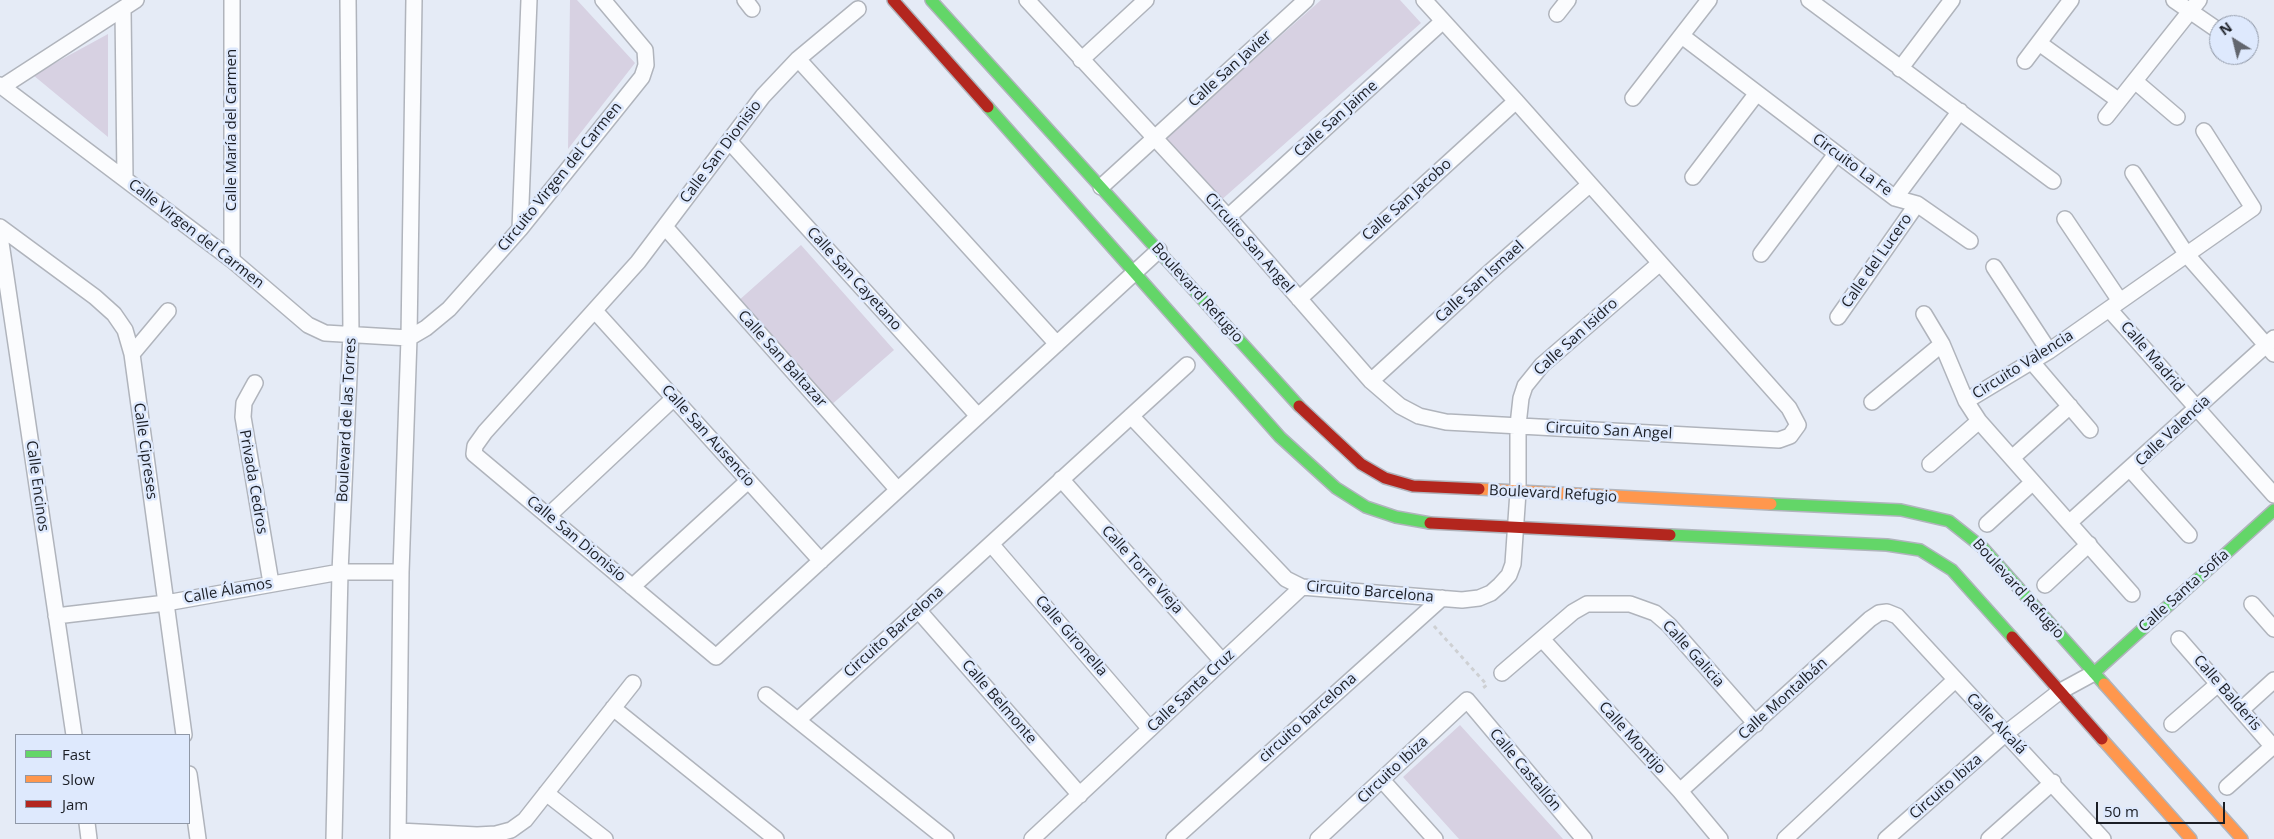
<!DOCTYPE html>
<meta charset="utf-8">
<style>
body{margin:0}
#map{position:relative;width:2274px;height:839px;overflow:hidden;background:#e5ebf6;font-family:"Open Sans",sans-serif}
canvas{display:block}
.legend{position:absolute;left:15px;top:734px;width:175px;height:90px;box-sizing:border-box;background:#dee9fd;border:1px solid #9098a7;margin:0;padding:6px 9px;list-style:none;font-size:15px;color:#1b1e25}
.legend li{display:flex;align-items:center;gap:10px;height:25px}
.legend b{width:25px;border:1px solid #9098a7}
.north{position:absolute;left:2209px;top:15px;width:50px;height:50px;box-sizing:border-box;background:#dee9fd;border:1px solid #9098a7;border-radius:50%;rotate:324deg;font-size:14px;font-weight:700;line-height:20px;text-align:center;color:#1b1e25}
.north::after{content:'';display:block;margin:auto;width:18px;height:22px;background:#62666e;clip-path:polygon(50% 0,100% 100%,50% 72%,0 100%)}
.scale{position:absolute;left:2096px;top:802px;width:129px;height:22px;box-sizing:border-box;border:2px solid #1b1e25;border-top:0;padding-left:6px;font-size:15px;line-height:18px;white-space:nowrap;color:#1b1e25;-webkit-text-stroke:4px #dee9fd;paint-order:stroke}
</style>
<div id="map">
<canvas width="2274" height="839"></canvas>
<ul class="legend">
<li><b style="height:6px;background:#63d668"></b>Fast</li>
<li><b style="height:6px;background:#ff974d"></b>Slow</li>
<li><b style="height:6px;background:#b3261e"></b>Jam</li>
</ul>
<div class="north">N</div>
<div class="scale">50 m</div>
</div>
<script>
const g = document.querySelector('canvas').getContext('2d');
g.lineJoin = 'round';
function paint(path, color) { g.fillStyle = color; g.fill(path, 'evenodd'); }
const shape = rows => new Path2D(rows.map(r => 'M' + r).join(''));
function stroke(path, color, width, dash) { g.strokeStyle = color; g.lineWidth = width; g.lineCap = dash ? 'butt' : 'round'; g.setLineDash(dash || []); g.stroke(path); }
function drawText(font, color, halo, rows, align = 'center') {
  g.font = font + ' "Open Sans",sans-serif'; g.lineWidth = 5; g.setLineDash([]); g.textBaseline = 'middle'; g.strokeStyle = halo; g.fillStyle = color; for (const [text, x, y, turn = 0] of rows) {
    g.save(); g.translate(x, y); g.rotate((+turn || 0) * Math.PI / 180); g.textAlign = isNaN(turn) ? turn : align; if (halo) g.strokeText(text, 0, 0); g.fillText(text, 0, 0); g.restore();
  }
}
const green = shape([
 [570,0,577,0,635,63,568,149],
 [1321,0,1400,0,1421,23,1219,202,1163,140],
 [108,34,108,137,33,75],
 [801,245,894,350,830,406,737,302],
 [1460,725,1563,839,1459,839,1403,777]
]);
const path = shape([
 [1434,626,1487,685,1480,690]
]);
const street = shape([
 [745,0,752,9],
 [1027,0,1228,217,1371,381,1400,406,1419,416,1446,422,1779,440,1790,436,1798,425,1789,408,1516,101,1424,0],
 [1809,0,2053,181],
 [2174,0,2219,31],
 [123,9,125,178],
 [858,9,798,59,763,96,638,262,485,432,475,446,474,454,716,657,1159,250],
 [1557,14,1568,0],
 [1682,36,1895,198,1917,204,1970,241],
 [2039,43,2118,100],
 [798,59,1057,344],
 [1081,60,1146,0],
 [2025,61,2071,0],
 [1900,69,1952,0],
 [2136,82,2177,117],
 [0,85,232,260,308,325,325,333,409,338,426,328,449,309,520,229,642,77,646,65,645,50,603,0],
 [2,87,136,0],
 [1633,98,1709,0],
 [2106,117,2199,0],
 [729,141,978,416],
 [2133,173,2187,255,2274,354],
 [1693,177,1757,93],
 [1101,187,1306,0],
 [1895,198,1960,111],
 [1228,217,1443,21],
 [2065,219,2120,301],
 [0,227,95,297,114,314,125,330,132,354,184,735],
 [666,228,898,490],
 [520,229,529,0],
 [0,236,74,735],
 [1761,254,1836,154],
 [232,260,232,0],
 [1994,267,2049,351],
 [1299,299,1516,101],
 [2109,309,2274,495],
 [595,311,821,561],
 [1924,314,1942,344,1966,401,1979,421,2132,594],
 [1838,317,1917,204],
 [132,354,168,311],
 [2032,362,2090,430],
 [1371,381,1490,272,1589,185],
 [255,383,244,403,243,417,271,583],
 [1966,401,2049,351,2253,208,2204,131],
 [1872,402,1942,344],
 [1131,416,1286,579,1302,587,1462,600,1479,598,1491,593,1500,585,1509,575,1513,564,1518,492,1518,425,1521,398,1525,386,1542,365,1660,263],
 [2012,458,2070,406],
 [1930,464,1979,421],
 [2131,470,2189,535],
 [1061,479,1222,661],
 [548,516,674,398],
 [2070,522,2274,338],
 [1987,524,2033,482],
 [991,544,1150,729],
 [2045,585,2089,544],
 [632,587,748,481],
 [2252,604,2274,629],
 [918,610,1080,795],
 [56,616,166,603,340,572,401,572],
 [1542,639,1680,791,1720,839],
 [2179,639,2274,748],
 [1502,673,1573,612,1587,604,1630,604,1655,613,1669,625,1756,724],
 [766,695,946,839],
 [613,708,776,839],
 [2241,710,2274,680],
 [798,720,1187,365],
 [2172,724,2218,684],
 [189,774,198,839],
 [1382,780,1435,839],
 [2227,787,2273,746],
 [1680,791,1870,619,1879,613,1887,612,1897,616,2103,839],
 [546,793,605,839],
 [87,823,89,839],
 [399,831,477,835,496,834,511,830,525,820,633,683],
 [334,839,340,572,351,333,348,0],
 [398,839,401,572,409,338,414,0],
 [1032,839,1302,587],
 [1174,839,1442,598],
 [1318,839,1467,700,1584,839],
 [1785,839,1955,680],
 [1886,839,2005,734,2059,692,2094,673],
 [1989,839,2053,782]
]);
const fast = shape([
 [931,0,1299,406],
 [988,107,1280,437,1336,488,1366,507,1396,517,1430,523],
 [1771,504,1901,510,1949,521,1983,548,2104,684],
 [1670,535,1887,545,1920,550,1952,570,2012,637],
 [2094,673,2274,510]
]);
const slow = shape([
 [1479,489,1771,504],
 [2104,684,2242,839],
 [2102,739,2191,839]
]);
const jam = shape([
 [893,0,988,107],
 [1299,406,1361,464,1385,478,1413,486,1479,489],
 [1430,523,1670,535],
 [2012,637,2102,739]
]);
const streetNames = [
 ["Calle San Javier",1230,69,-42],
 ["Calle San Jaime",1336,119,-42],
 ["Calle María del Carmen",232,130,-90],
 ["Calle San Dionisio",721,152,-53],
 ["Circuito La Fe",1852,165,36],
 ["Circuito Virgen del Carmen",560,177,-51],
 ["Calle San Jacobo",1407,200,-42],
 ["Calle Virgen del Carmen",196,234,38],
 ["Circuito San Angel",1249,243,49],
 ["Calle del Lucero",1877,261,-55],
 ["Calle San Cayetano",854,279,48],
 ["Calle San Ismael",1480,282,-42],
 ["Boulevard Refugio",1197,293,48],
 ["Calle San Isidro",1576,337,-42],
 ["Calle Madrid",2152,357,49],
 ["Calle San Baltazar",782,359,48],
 ["Circuito Valencia",2023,365,-32],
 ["Boulevard de las Torres",347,420,-87],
 ["Circuito San Angel",1609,431,3],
 ["Calle Valencia",2173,431,-43],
 ["Calle San Ausencio",708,436,48],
 ["Calle Cipreses",145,451,82],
 ["Privada Cedros",253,482,80],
 ["Calle Encinos",37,486,82],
 ["Boulevard Refugio",1553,494,3],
 ["Calle San Dionisio",576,539,40],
 ["Calle Torre Vieja",1142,570,48],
 ["Boulevard Refugio",2018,589,48],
 ["Calle Álamos",228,591,-10],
 ["Calle Santa Sofía",2184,591,-42],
 ["Circuito Barcelona",1370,592,5],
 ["Circuito Barcelona",894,632,-42],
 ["Calle Gironella",1071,636,49],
 ["Calle Galicia",1693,654,48],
 ["Calle Santa Cruz",1191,691,-43],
 ["Calle Balderis",2227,693,49],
 ["Calle Montalbán",1783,699,-42],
 ["Calle Belmonte",999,702,49],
 ["circuito barcelona",1308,718,-42],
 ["Calle Alcalá",1996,724,46],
 ["Calle Montijo",1632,738,48],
 ["Circuito Ibiza",1393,770,-43],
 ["Calle Castallón",1525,770,50],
 ["Circuito Ibiza",1946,787,-41]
];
paint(green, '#d7d1e2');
stroke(street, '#b0b4bc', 18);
stroke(fast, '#b0b4bc', 14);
stroke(slow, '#b0b4bc', 14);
stroke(jam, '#b0b4bc', 14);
stroke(path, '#ced0d3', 3, [4, 4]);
stroke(street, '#fbfcfe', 15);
stroke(fast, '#63d668', 11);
stroke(slow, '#ff974d', 11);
stroke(jam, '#b3261e', 11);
drawText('15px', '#1b1e25', '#dee9fd', streetNames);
</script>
